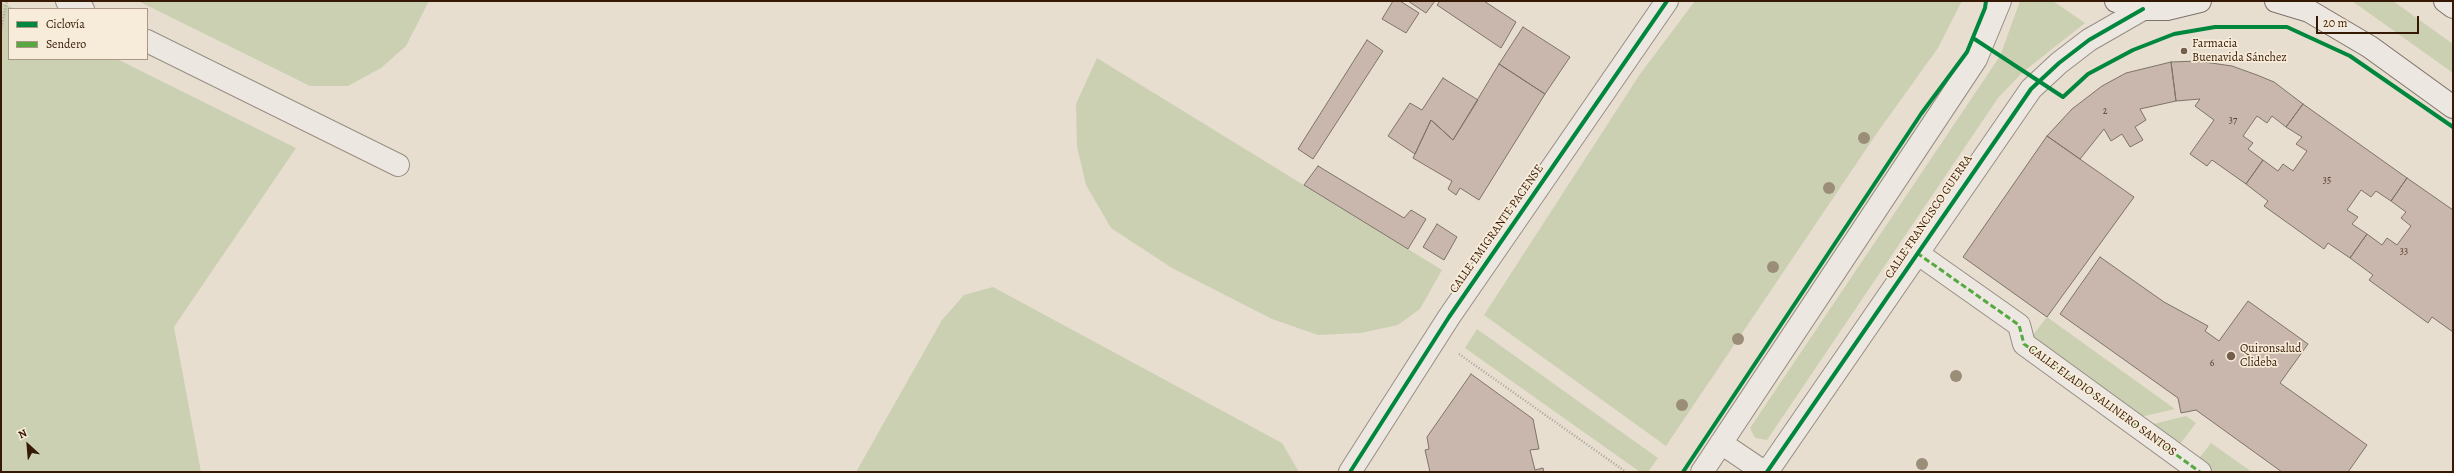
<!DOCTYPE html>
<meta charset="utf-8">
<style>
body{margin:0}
#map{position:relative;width:2454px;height:473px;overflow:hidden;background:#e8ded0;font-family:Alegreya,serif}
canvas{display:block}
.frame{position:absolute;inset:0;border:2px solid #361905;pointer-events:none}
.legend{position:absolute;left:8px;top:8px;width:140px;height:52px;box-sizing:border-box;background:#f7ecd9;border:1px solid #aa9884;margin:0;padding:5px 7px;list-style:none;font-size:12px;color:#361905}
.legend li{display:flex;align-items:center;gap:8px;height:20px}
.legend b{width:20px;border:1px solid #aa9884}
.north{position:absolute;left:8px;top:425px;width:40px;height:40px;-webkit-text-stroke:3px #f7ecd9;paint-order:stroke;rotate:334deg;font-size:11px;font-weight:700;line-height:16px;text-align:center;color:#361905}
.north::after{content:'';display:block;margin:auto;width:14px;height:18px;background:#361905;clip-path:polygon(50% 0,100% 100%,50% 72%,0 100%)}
.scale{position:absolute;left:2316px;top:16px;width:103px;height:18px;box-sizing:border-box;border:2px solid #361905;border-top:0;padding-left:5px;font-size:12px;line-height:14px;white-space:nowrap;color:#361905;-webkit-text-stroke:3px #f7ecd9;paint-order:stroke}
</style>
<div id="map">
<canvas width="2454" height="473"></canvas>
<div class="frame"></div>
<ul class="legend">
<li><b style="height:5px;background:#00873e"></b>Ciclovía</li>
<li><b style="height:5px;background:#55a940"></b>Sendero</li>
</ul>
<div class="north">N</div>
<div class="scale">20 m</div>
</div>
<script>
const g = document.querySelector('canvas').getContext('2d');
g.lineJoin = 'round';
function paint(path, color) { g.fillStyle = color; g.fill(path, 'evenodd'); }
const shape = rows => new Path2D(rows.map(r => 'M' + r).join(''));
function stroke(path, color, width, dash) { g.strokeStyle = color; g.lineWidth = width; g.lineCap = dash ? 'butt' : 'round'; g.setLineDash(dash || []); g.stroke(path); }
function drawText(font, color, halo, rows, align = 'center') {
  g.font = font + ' Alegreya,serif'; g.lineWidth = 3.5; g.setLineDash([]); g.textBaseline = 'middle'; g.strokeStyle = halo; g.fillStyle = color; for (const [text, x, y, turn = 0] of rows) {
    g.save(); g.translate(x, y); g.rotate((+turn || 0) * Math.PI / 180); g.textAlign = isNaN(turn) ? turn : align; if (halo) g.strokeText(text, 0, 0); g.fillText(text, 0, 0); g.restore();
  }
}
const green = shape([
 [138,1,429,1,406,46,381,68,348,86,310,86],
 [1695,1,1962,1,1938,48,1877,133,1666,446,1484,315,1640,74],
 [2020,1,2053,1,2085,23,2023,72,1998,98,1767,440,1755,438,1750,428,2000,56],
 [2352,1,2393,1,2453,44,2453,73],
 [1,2,15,9,9,9,9,59,117,59,296,148,174,327,201,472,1,472],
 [1097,58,1442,270,1420,309,1398,325,1361,333,1318,335,1272,319,1172,268,1111,228,1086,185,1077,147,1076,104],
 [993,287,1282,443,1299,472,856,472,942,320,964,295],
 [2047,317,2175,409,2136,418,2029,340],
 [1477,329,1658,458,1648,472,1640,472,1465,348],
 [2186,416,2196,423,2177,448,2145,426],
 [2211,443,2252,472,2210,472,2196,462]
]);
const building = shape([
 [1393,1,1400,1,1419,13,1406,33,1382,19,1393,1],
 [1408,1,1435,1,1426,13,1408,1],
 [1440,1,1484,1,1516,22,1501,48,1437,5,1440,1],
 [1523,27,1570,57,1545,94,1499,64,1523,27],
 [1367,40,1383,51,1313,159,1298,149,1367,40],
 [2197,61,2232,66,2257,75,2274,82,2303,104,2286,127,2272,116,2267,123,2257,116,2243,136,2253,143,2248,149,2263,160,2246,184,2212,160,2207,166,2190,154,2214,120,2195,106,2200,99,2176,101,2171,62,2197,61],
 [2171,62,2176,101,2140,109,2146,120,2135,127,2143,140,2130,147,2122,134,2111,141,2104,129,2080,159,2047,136,2072,109,2102,86,2126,73,2171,62],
 [1499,64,1545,94,1479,200,1460,188,1456,195,1448,189,1452,181,1413,158,1431,120,1453,140,1499,64],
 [1443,78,1478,100,1453,140,1431,120,1415,154,1388,136,1410,103,1422,110,1443,78],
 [2303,104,2407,178,2391,201,2376,191,2371,197,2361,190,2347,210,2358,217,2352,224,2367,234,2350,258,2328,243,2324,249,2264,206,2268,201,2246,184,2263,160,2278,171,2283,164,2293,171,2307,151,2296,144,2302,137,2286,127,2303,104],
 [2047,136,2134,197,2047,317,1963,257,2047,136],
 [1318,166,1404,218,1411,210,1426,219,1408,249,1304,185,1318,166],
 [2407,178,2453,210,2453,332,2432,317,2428,323,2369,280,2373,275,2350,258,2367,234,2382,245,2387,238,2397,245,2411,226,2401,218,2406,212,2391,201,2407,178],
 [1437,224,1457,237,1444,260,1423,247,1437,224],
 [2100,257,2164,302,2208,326,2205,331,2219,341,2248,301,2308,344,2280,383,2367,445,2348,472,2282,472,2196,410,2181,413,2178,398,2060,314,2100,257],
 [1471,374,1533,419,1539,449,1530,450,1535,470,1543,468,1544,472,1430,472,1425,450,1429,449,1427,437,1471,374]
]);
const path = shape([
 [1,30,7,1],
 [1459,354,1626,472]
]);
const street = shape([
 [67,1,83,9],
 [147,41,398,165],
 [1917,253,2019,325,2024,344,2200,472],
 [1721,443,1764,472],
 [1350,472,1449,317,1667,1],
 [1702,472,1976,59,2000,1],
 [1767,472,2031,89,2059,63,2089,40,2143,9]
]);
const secondary = shape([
 [2116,1,2143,9,2167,9,2200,1],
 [2276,1,2309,11,2370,47,2453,107],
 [2445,1,2453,7]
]);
const quiet = shape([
 [1917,253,2019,325,2024,344,2200,472]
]);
const cycleway = shape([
 [1973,38,2063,97,2088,74,2133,50,2174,34,2215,27,2287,27,2350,56,2453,127],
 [1350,472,1449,317,1667,1],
 [1683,472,1921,114,1967,52,1985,8,1986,1],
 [1767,472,2031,89,2059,63,2089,40,2143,9]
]);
const trees = [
 [1864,138],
 [1829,188],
 [1773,267],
 [1738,339],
 [1956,376],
 [1682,405],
 [1922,464]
];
const markers = [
 [2184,51,4,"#745e4c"],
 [2231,356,5,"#745e4c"]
];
const numberNames = [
 ["2",2105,112],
 ["37",2233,121],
 ["35",2327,181],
 ["33",2404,252],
 ["6",2212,364]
];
const poiNames = [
 ["Farmacia",2192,44],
 ["Buenavida Sánchez",2192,58],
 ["Quironsalud",2240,349],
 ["Clideba",2240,363]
];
const streetNames = [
 ["CALLE FRANCISCO GUERRA",1929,217,-56],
 ["CALLE EMIGRANTE PACENSE",1497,229,-55],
 ["CALLE ELADIO SALINERO SANTOS",2102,401,36]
];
paint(green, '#cbd0b2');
paint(building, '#c9b6ac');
stroke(building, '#7d7369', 1);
stroke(street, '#978e84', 24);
stroke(secondary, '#7d7369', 24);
stroke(path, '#a9a29a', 2.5, [1, 2]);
stroke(street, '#ece7e0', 22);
stroke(secondary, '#ece7e0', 22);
stroke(quiet, '#55a940', 3, [6, 3]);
stroke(cycleway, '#00873e', 4);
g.fillStyle = '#9b8e79';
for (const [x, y] of trees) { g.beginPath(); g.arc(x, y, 6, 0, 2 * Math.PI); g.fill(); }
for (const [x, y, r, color] of markers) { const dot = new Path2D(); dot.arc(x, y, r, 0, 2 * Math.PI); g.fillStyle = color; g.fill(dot); stroke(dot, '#f7ecd9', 1.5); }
drawText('10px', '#5b402f', null, numberNames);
drawText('12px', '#361905', '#f7ecd9', poiNames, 'left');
drawText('12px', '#361905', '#f7ecd9', streetNames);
</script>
